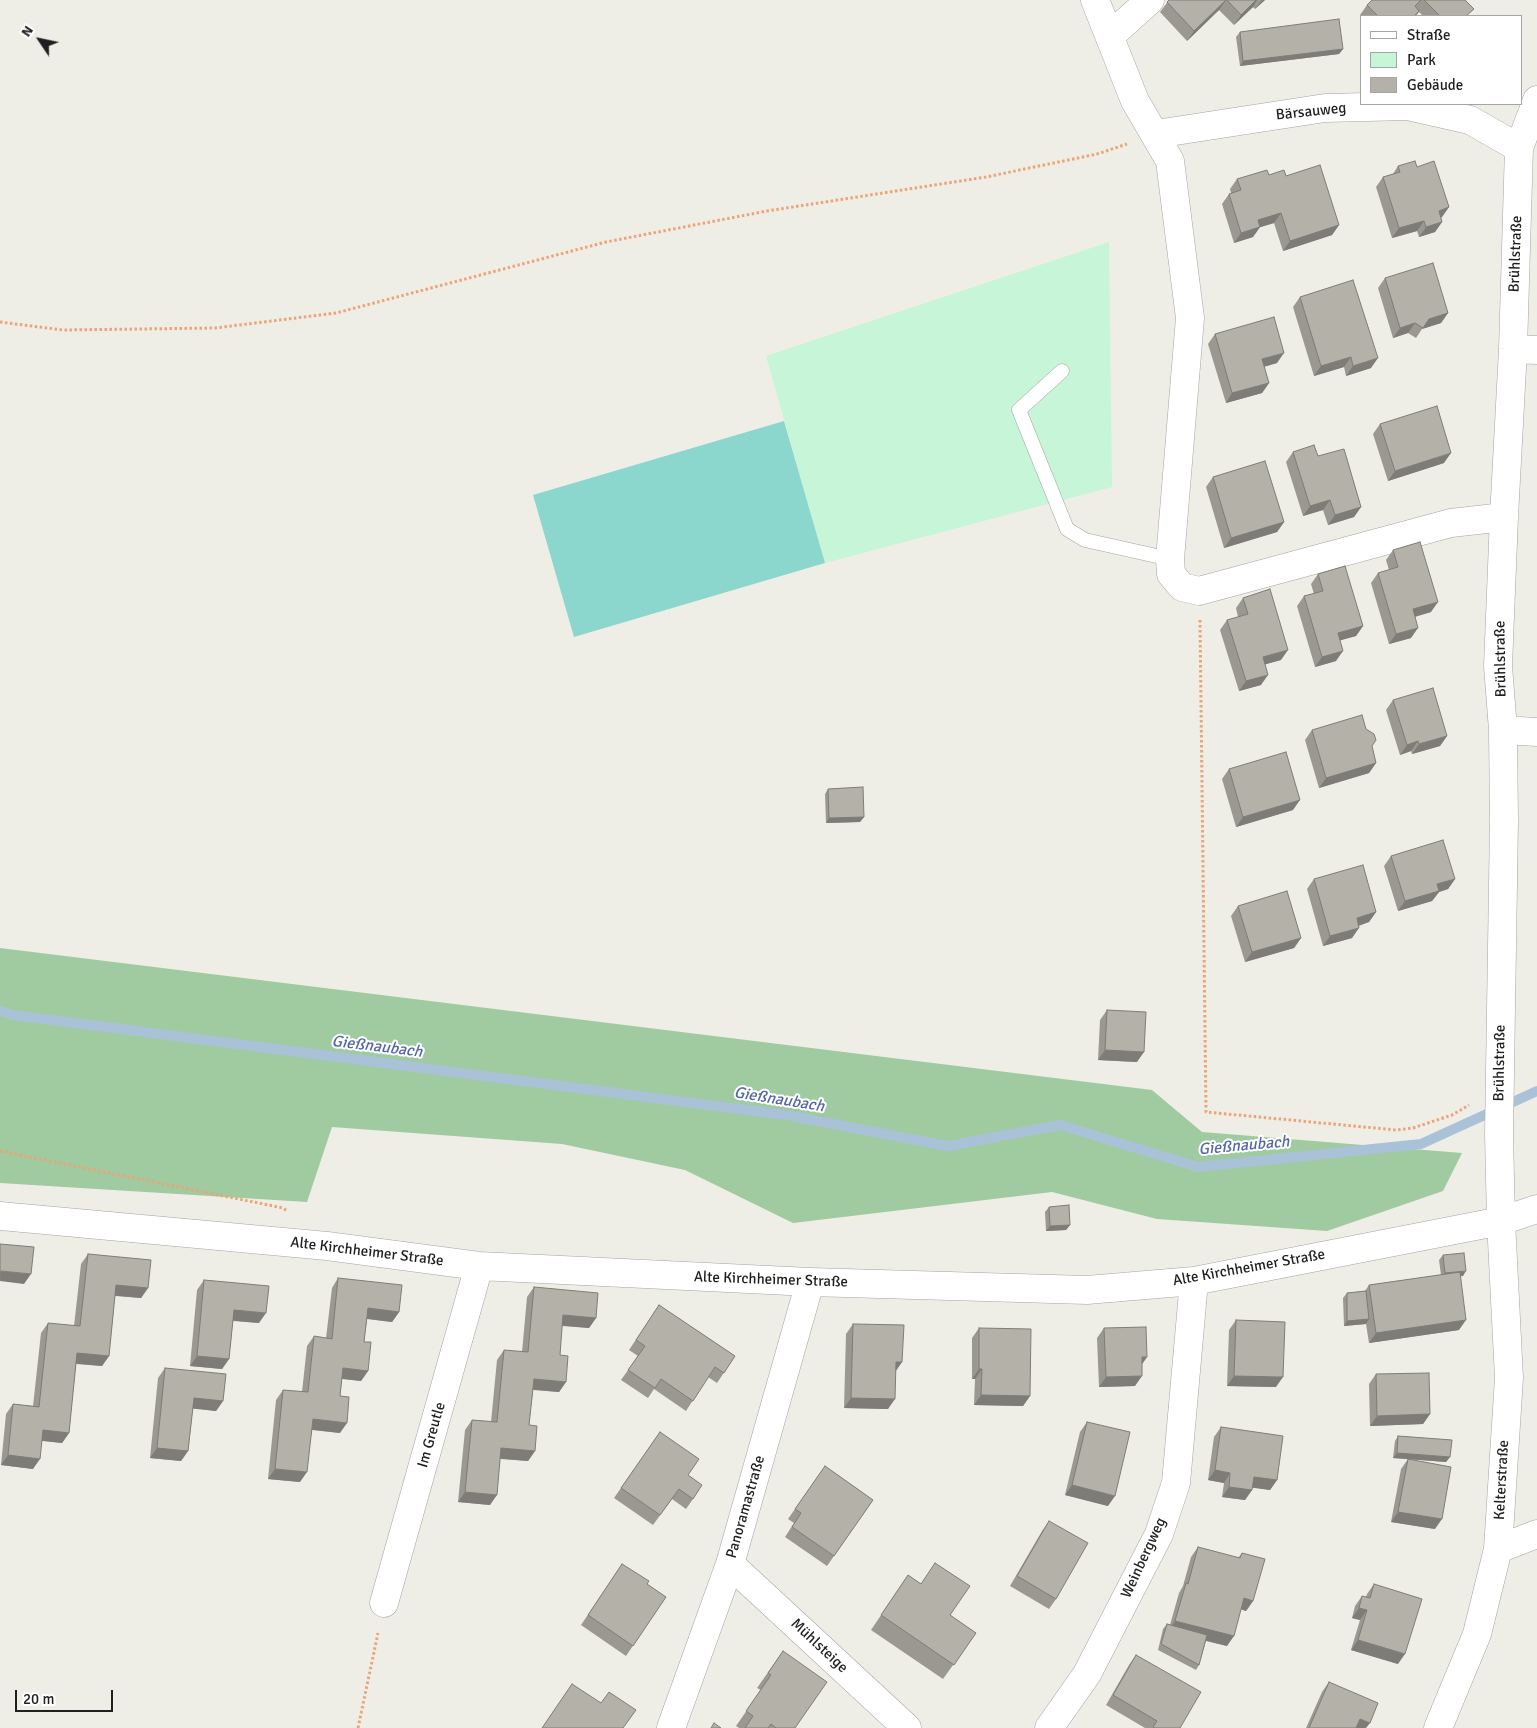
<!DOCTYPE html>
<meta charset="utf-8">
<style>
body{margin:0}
#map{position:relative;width:1537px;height:1728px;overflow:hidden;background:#efeee6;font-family:Signika,sans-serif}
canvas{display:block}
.legend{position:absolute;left:1360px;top:15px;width:162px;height:90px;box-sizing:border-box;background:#fff;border:1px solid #a5a5a5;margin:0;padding:6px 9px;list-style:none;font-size:15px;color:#1f1f1f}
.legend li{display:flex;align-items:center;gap:10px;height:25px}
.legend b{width:25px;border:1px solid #a5a5a5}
.north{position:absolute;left:15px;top:15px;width:50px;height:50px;-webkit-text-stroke:4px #fff;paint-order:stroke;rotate:304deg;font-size:14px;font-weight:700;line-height:20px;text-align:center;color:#1f1f1f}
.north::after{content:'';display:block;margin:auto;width:18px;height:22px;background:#1f1f1f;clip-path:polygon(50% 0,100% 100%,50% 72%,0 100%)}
.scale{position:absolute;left:15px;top:1690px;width:98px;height:22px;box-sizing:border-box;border:2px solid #1f1f1f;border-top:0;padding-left:6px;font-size:15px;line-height:18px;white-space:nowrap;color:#1f1f1f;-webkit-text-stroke:4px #fff;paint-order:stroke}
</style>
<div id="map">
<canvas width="1537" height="1728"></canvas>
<ul class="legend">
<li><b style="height:6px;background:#fff"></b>Straße</li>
<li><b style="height:14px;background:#c7f5d7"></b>Park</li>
<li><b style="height:14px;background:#b4b1a9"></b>Gebäude</li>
</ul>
<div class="north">N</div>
<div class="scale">20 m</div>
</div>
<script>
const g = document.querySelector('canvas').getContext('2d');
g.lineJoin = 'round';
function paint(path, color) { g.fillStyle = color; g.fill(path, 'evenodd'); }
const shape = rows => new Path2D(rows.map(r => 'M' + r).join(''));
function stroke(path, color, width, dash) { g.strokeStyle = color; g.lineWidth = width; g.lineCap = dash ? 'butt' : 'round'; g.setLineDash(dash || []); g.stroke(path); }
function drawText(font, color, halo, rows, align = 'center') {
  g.font = font + ' Signika,sans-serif'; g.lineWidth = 4; g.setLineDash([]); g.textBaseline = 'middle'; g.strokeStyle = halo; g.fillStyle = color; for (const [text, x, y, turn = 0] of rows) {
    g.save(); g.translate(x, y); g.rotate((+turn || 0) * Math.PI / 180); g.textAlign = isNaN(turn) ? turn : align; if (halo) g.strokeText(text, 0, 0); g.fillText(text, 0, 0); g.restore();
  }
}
const forest = shape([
 [0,948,1152,1090,1202,1132,1462,1153,1443,1191,1327,1231,1157,1219,1052,1192,793,1223,685,1170,562,1144,332,1127,307,1202,0,1183]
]);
const park = shape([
 [1109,242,1112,487,825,563,766,356]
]);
const pitch = shape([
 [784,421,825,563,574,637,533,495]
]);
const stream = shape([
 [0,1011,13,1015,786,1115,948,1146,1060,1125,1198,1167,1421,1144,1537,1091]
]);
const path = shape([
 [0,322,63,330,215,328,336,313,606,242,767,211,986,177,1097,154,1127,144],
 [1200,620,1206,1112,1396,1130,1413,1128,1452,1115,1469,1105],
 [0,1151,283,1208,287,1211],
 [358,1728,378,1633]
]);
const lane = shape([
 [1062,371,1019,410,1067,529,1085,540,1170,559]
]);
const street = shape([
 [1095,0,1135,101,1170,161,1190,318,1170,559,1171,574,1182,587,1199,591,1451,523,1504,517],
 [1110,36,1150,0],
 [1156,134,1325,108,1408,106,1470,120,1519,148],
 [1513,349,1537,350],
 [1503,730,1537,732],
 [0,1216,327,1246,479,1266,810,1282,1087,1290,1194,1281,1501,1221,1537,1209],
 [1498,1549,1537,1534],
 [730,1564,907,1728],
 [384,1603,479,1266],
 [671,1728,730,1564,810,1282],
 [1049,1728,1087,1674,1159,1534,1176,1483,1194,1281],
 [1438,1728,1477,1634,1498,1549,1509,1378,1501,1221,1499,1135,1504,821,1503,730,1498,666,1504,517,1513,349,1519,148,1537,100]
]);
const wall = shape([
 [1169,0,1265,0,1255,9,1253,7,1234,25,1219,10,1187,41,1160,12],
 [1372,0,1465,0,1468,16,1423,16,1419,12,1416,16,1361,16,1360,15,1367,5],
 [1240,32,1343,49,1339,54,1240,66,1236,37],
 [1398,166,1417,167,1449,207,1441,218,1442,222,1435,232,1419,237,1417,231,1392,238,1376,187,1383,177,1393,174],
 [1269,175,1286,176,1339,225,1332,235,1283,251,1274,223,1260,227,1253,237,1234,243,1222,204,1229,194,1231,193,1230,189,1237,179],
 [1385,278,1448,313,1441,323,1422,329,1416,338,1408,333,1393,338,1378,288],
 [1300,297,1371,368,1346,376,1344,367,1314,376,1293,307],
 [1215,334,1277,363,1264,367,1269,383,1262,393,1226,403,1208,344],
 [1380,424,1444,463,1388,481,1373,434],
 [1293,452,1318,456,1361,507,1354,517,1328,525,1323,510,1303,516,1286,462],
 [1213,477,1284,522,1277,532,1224,548,1206,487],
 [1393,550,1431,612,1415,617,1411,638,1389,644,1371,583,1378,573,1389,570,1386,560],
 [1318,574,1363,626,1356,636,1340,640,1336,661,1315,667,1297,606,1304,596,1314,594,1311,584],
 [1243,598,1281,660,1265,664,1261,685,1239,691,1220,630,1227,620,1238,617,1236,608],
 [1393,700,1447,736,1440,746,1412,754,1411,751,1400,755,1386,710],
 [1312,730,1372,746,1376,763,1369,773,1319,788,1305,740],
 [1229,769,1293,810,1236,827,1222,779],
 [828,789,864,817,860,822,826,823,825,794],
 [1391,856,1455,879,1448,889,1439,892,1432,901,1398,911,1384,866],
 [1314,879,1376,912,1369,922,1359,926,1352,938,1323,946,1307,889],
 [1238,906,1301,938,1294,948,1245,962,1231,916],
 [1107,1010,1137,1062,1098,1060,1100,1020],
 [1049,1207,1070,1225,1066,1230,1046,1231,1045,1212],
 [88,1254,148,1288,141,1298,115,1296,109,1356,102,1366,76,1364,69,1433,62,1443,42,1441,33,1469,1,1465,6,1414,13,1404,33,1406,41,1333,48,1323,74,1326,81,1264],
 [1443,1255,1463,1276,1460,1276,1459,1330,1369,1343,1366,1324,1344,1326,1343,1298,1347,1293,1365,1291,1369,1285,1441,1275,1439,1260],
 [338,1278,399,1312,392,1322,367,1319,364,1342,368,1371,361,1381,342,1379,340,1396,340,1433,312,1430,300,1482,268,1479,276,1400,283,1390,302,1392,307,1346,314,1336,326,1338,332,1288],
 [204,1280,259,1323,233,1321,229,1359,222,1369,190,1366,197,1290],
 [534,1287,596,1318,589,1328,562,1326,560,1355,566,1382,559,1392,533,1390,529,1425,535,1451,528,1461,500,1459,490,1505,458,1502,465,1430,472,1420,491,1422,497,1360,504,1350,522,1352,527,1297],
 [659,1305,735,1356,717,1383,708,1377,686,1411,654,1389,648,1398,621,1380,638,1356,629,1350],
 [1236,1320,1276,1387,1227,1386,1229,1330],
 [853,1324,902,1362,895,1372,888,1409,844,1408,846,1334],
 [979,1328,1030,1396,1023,1406,974,1405,975,1379,972,1379,972,1338],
 [1104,1328,1147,1357,1142,1364,1135,1386,1099,1387,1097,1338],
 [165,1368,223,1401,216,1411,193,1408,188,1451,181,1461,150,1458,158,1378],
 [1376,1374,1430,1414,1423,1424,1370,1426,1369,1384],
 [1087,1422,1108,1506,1065,1495,1080,1432],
 [1221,1427,1277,1480,1270,1490,1252,1487,1252,1490,1245,1500,1222,1497,1224,1483,1208,1480,1214,1437],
 [660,1432,688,1475,693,1499,686,1509,672,1499,653,1525,614,1498],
 [1398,1436,1450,1457,1446,1462,1408,1459,1435,1529,1391,1522,1401,1469,1408,1459,1393,1458,1395,1441],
 [825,1466,873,1500,827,1566,785,1537,794,1523,788,1519],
 [1049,1521,1056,1599,1049,1609,1010,1586,1042,1531],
 [1198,1547,1238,1558,1242,1553,1253,1601,1246,1611,1241,1609,1227,1646,1206,1641,1199,1665,1196,1670,1158,1650,1163,1629,1167,1624,1170,1625,1179,1593,1183,1586,1191,1557],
 [622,1564,647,1584,666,1597,626,1656,581,1625],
 [908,1575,921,1584,950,1615,976,1633,943,1679,871,1630],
 [1374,1584,1398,1664,1351,1650,1360,1620,1352,1618,1355,1606,1362,1596,1366,1597,1367,1594],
 [783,1651,795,1728,739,1728,736,1726,761,1690,757,1688],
 [1136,1655,1180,1728,1145,1728,1106,1705,1129,1665],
 [1329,1682,1366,1728,1306,1728,1322,1692]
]);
const shadedWall = shape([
 [1226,0,1219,10,1187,41,1194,31],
 [1256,0,1257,0,1253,7,1234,25,1241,15],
 [1262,0,1265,0,1255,9],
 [1343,49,1339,54,1240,66,1243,61],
 [1449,207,1442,217,1432,221,1439,211],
 [1281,213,1274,223,1251,230,1258,220],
 [1424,221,1417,231,1392,238,1399,228],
 [1442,222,1435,232,1419,237,1426,227],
 [1339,225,1332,235,1283,251,1290,241],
 [1260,227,1253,237,1234,243,1241,233],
 [1448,313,1441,323,1422,329,1429,319],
 [1415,323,1408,333,1393,338,1400,328],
 [1284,353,1277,363,1255,369,1262,359],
 [1351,357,1344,367,1314,376,1321,366],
 [1378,358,1371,368,1346,376,1353,366],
 [1269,383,1262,393,1226,403,1232,393],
 [1451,453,1444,463,1388,481,1395,471],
 [1330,500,1323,510,1303,516,1310,506],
 [1361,507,1354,517,1328,525,1335,515],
 [1284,522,1277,532,1224,548,1231,538],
 [1438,602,1431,612,1406,619,1413,609],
 [1363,626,1356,636,1331,643,1338,633],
 [1418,628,1411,638,1389,644,1396,634],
 [1288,650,1281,660,1256,667,1263,657],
 [1343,651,1336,661,1315,667,1322,657],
 [1268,675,1261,685,1239,691,1246,681],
 [1447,736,1440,746,1412,754,1419,744],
 [1418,741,1411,751,1400,755,1407,745],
 [1376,763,1369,773,1319,788,1326,778],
 [1300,800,1293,810,1236,827,1243,817],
 [864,817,860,822,826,823,829,818],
 [1455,879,1448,889,1439,892,1432,901,1398,911,1405,901,1437,884],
 [1376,912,1369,922,1350,928,1357,918],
 [1359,928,1352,938,1323,946,1330,936],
 [1301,938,1294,948,1245,962,1252,952],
 [1105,1050,1144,1052,1137,1062,1098,1060],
 [1070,1225,1066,1230,1046,1231,1050,1226],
 [1,1271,31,1274,24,1284,0,1281],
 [1466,1271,1463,1276,1441,1278,1445,1273],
 [116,1285,148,1288,141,1298,109,1295],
 [368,1308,399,1312,392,1322,361,1318],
 [234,1310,266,1313,259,1323,227,1320],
 [563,1315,596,1318,589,1328,556,1325],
 [1369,1319,1366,1324,1344,1326,1347,1321],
 [1466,1320,1459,1330,1369,1343,1376,1333],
 [77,1353,109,1356,102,1366,70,1363],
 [197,1356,229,1359,222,1369,190,1366],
 [1142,1357,1147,1357,1140,1367],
 [896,1362,902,1362,895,1372],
 [343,1368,368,1371,361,1381,336,1378],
 [979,1369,982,1369,975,1379,972,1379],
 [1142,1376,1135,1386,1099,1387,1106,1377],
 [1234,1376,1283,1377,1276,1387,1227,1386],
 [534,1379,566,1382,559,1392,527,1389],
 [981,1395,1030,1396,1023,1406,974,1405],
 [194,1398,223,1401,216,1411,187,1408],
 [851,1398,895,1399,888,1409,844,1408],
 [1430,1414,1423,1424,1370,1426,1377,1416],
 [313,1419,347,1423,340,1433,306,1429],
 [43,1430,69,1433,62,1443,36,1440],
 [157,1448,188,1451,181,1461,150,1458],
 [501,1448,535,1451,528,1461,494,1458],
 [1397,1453,1450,1457,1446,1462,1393,1458],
 [8,1455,40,1459,33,1469,1,1465],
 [275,1469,307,1472,300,1482,268,1479],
 [1215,1470,1230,1473,1224,1483,1208,1480],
 [1254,1477,1277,1480,1270,1490,1247,1487],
 [1072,1485,1115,1496,1108,1506,1065,1495],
 [1229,1487,1252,1490,1245,1500,1222,1497],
 [465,1492,497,1495,490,1505,458,1502],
 [1398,1512,1442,1519,1435,1529,1391,1522],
 [1244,1598,1253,1601,1246,1611,1237,1608],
 [1359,1608,1367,1610,1360,1620,1352,1618],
 [1175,1621,1234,1636,1227,1646,1168,1631],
 [1358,1640,1405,1654,1398,1664,1351,1650],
 [1360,1719,1370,1723,1366,1728,1354,1728]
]);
const building = shape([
 [1169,0,1226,0,1194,31,1167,2,1169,0],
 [1227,0,1256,0,1241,15,1227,0],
 [1372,0,1421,0,1415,6,1419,11,1414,16,1378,16,1367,5,1372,0],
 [1424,0,1465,0,1474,9,1466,16,1440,16,1424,0],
 [1339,19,1343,49,1243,61,1240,32,1339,19],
 [1415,161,1417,167,1434,161,1449,207,1439,211,1442,222,1426,227,1424,221,1399,228,1383,177,1400,172,1398,166,1415,161],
 [1320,165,1339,225,1290,241,1281,213,1258,220,1260,227,1241,233,1229,194,1241,190,1237,179,1267,170,1269,175,1284,170,1286,176,1320,165],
 [1433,263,1448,313,1429,319,1423,328,1415,323,1400,328,1385,278,1433,263],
 [1353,280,1378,358,1353,366,1351,357,1321,366,1300,297,1353,280],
 [1274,317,1284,353,1262,359,1269,383,1232,393,1215,334,1274,317],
 [1437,406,1451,453,1395,471,1380,424,1437,406],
 [1314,445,1318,456,1344,449,1361,507,1335,515,1330,500,1310,506,1293,452,1314,445],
 [1265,461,1284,522,1231,538,1213,477,1265,461],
 [1420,542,1438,602,1413,609,1418,628,1396,634,1378,573,1398,567,1393,550,1420,542],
 [1345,566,1363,626,1338,633,1343,651,1322,657,1304,596,1323,591,1318,574,1345,566],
 [1270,589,1288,650,1263,657,1268,675,1246,681,1227,620,1248,614,1243,598,1270,589],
 [1433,688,1447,736,1419,744,1418,741,1407,745,1393,700,1433,688],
 [1362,715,1366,729,1374,734,1376,740,1372,746,1376,763,1326,778,1312,730,1362,715],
 [1286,752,1300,800,1243,817,1229,769,1286,752],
 [863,787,864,817,829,818,828,789,863,787],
 [1443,840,1455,879,1437,884,1439,891,1405,901,1391,856,1443,840],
 [1363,865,1376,912,1357,918,1359,928,1330,936,1314,879,1363,865],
 [1287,891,1301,938,1252,952,1238,906,1287,891],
 [1107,1010,1146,1012,1144,1052,1105,1050,1107,1010],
 [1069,1205,1070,1225,1050,1226,1049,1207,1069,1205],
 [0,1244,34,1247,31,1274,1,1271,0,1280,0,1244],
 [1464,1253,1466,1271,1445,1273,1443,1255,1464,1253],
 [88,1254,151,1260,148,1288,116,1285,109,1356,77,1353,69,1433,43,1430,40,1459,8,1455,13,1404,39,1407,48,1323,80,1326,88,1254],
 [1460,1272,1466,1320,1376,1333,1369,1285,1460,1272],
 [338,1278,402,1285,399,1312,368,1308,364,1342,371,1342,368,1371,343,1368,340,1396,349,1397,347,1423,313,1419,307,1472,275,1469,283,1390,308,1392,314,1336,332,1339,338,1278],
 [204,1280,269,1286,266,1313,234,1310,229,1359,197,1356,204,1280],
 [534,1287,598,1293,596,1318,563,1315,560,1355,568,1356,566,1382,534,1379,529,1425,537,1426,535,1451,501,1448,497,1495,465,1492,472,1420,497,1422,504,1350,528,1352,534,1287],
 [1366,1291,1369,1319,1347,1321,1347,1293,1366,1291],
 [659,1305,735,1356,724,1373,715,1367,693,1401,661,1379,655,1388,628,1370,645,1346,636,1340,659,1305],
 [1236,1320,1285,1322,1283,1377,1234,1376,1236,1320],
 [853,1324,904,1325,902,1362,896,1362,895,1399,851,1398,853,1324],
 [1146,1327,1147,1357,1142,1357,1142,1376,1106,1377,1104,1328,1146,1327],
 [979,1328,1031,1329,1030,1396,981,1395,982,1369,979,1369,979,1328],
 [165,1368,226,1374,223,1401,194,1398,188,1451,157,1448,165,1368],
 [1429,1373,1430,1414,1377,1416,1376,1374,1429,1373],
 [1087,1422,1130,1432,1115,1496,1072,1485,1087,1422],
 [1221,1427,1283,1436,1277,1480,1254,1477,1252,1490,1229,1487,1230,1473,1215,1470,1221,1427],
 [660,1432,699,1459,688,1475,702,1485,693,1499,679,1489,660,1515,621,1488,660,1432],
 [1398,1436,1452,1440,1450,1457,1397,1453,1398,1436],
 [1408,1459,1451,1467,1442,1519,1398,1512,1408,1459],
 [825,1466,873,1500,834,1556,792,1527,801,1513,795,1509,825,1466],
 [1049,1521,1088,1543,1056,1599,1017,1576,1049,1521],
 [1198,1547,1240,1558,1242,1553,1265,1559,1253,1601,1244,1598,1234,1636,1175,1621,1186,1583,1188,1584,1198,1547],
 [935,1563,970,1586,950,1615,976,1633,954,1665,881,1615,908,1575,921,1584,935,1563],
 [622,1564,649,1581,647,1584,666,1597,633,1646,588,1615,622,1564],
 [1374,1584,1422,1599,1405,1654,1358,1640,1367,1610,1359,1608,1362,1596,1370,1598,1374,1584],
 [1167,1624,1207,1635,1199,1665,1161,1644,1167,1624],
 [783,1651,827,1682,795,1728,776,1728,771,1724,768,1728,745,1728,753,1716,746,1711,771,1675,768,1673,783,1651],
 [1136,1655,1201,1692,1180,1728,1155,1728,1153,1727,1157,1721,1113,1695,1136,1655],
 [1329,1682,1378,1703,1370,1723,1360,1719,1356,1728,1309,1728,1329,1682],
 [572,1684,601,1703,609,1692,636,1710,623,1728,542,1728,572,1684],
 [714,1723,721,1728,711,1728,714,1723]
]);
const streetNames = [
 ["Bärsauweg",1311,112,-6],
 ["Brühlstraße",1516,254,-88],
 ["Brühlstraße",1501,659,-91],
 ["Brühlstraße",1500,1063,-89],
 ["Alte Kirchheimer Straße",367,1252,7],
 ["Alte Kirchheimer Straße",1249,1268,-10],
 ["Alte Kirchheimer Straße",771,1280,2],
 ["Im Greutle",432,1435,-74],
 ["Kelterstraße",1502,1480,-87],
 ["Panoramastraße",746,1507,-74],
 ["Weinbergweg",1144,1558,-65],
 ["Mühlsteige",819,1646,43]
];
const waterNames = [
 ["Gießnaubach",377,1047,7],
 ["Gießnaubach",779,1100,9],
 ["Gießnaubach",1244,1146,-5]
];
paint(forest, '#a0ca9f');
paint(park, '#c7f5d7');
paint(pitch, '#8bd7cd');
stroke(stream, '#aac2d8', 10);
stroke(lane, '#a3a3a3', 15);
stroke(street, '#a3a3a3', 29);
stroke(path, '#eda378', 3, [2.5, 2.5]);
stroke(lane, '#fff', 14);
stroke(street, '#fff', 28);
paint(wall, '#9b9891');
paint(shadedWall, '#7e7c76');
paint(building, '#b4b1a9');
stroke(building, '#7e7c76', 1);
drawText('15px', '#1f1f1f', '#fff', streetNames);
drawText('italic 16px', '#5467a6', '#fff', waterNames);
</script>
